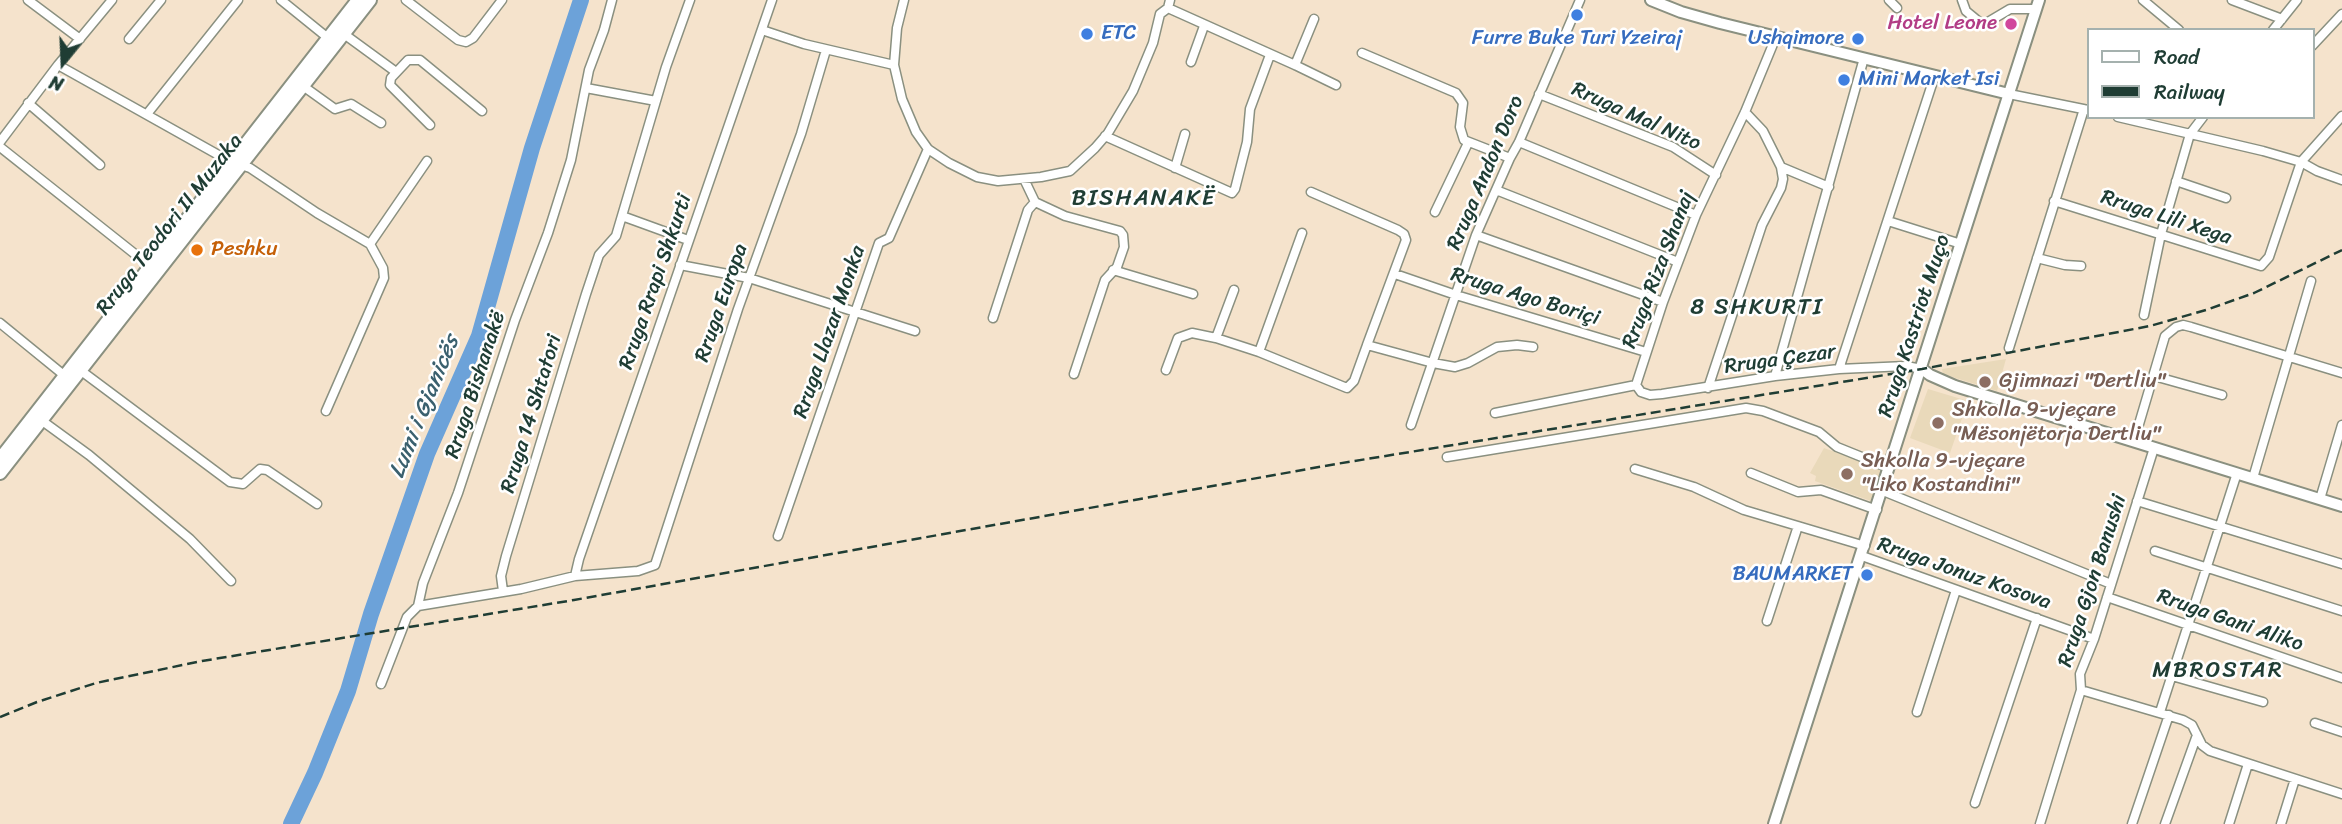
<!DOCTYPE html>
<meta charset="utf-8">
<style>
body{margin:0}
#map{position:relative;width:2342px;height:824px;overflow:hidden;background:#f5e3cc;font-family:Sriracha,sans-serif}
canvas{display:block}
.legend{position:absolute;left:2087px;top:28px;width:228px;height:91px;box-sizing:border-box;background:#fff;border:2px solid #a5b1ae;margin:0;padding:9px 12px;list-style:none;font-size:21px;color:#1f3d34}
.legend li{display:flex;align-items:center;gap:14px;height:35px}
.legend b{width:35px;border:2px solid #a5b1ae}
.north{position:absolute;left:28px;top:28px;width:70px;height:70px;-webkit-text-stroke:5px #fff;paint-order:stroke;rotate:198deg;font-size:19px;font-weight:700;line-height:28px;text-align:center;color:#1f3d34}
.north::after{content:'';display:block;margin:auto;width:24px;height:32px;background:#1f3d34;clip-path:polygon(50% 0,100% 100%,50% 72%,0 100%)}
</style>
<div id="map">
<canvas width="2342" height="824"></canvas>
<ul class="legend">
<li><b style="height:9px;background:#fff"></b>Road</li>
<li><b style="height:9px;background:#1f3d34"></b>Railway</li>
</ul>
<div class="north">N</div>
</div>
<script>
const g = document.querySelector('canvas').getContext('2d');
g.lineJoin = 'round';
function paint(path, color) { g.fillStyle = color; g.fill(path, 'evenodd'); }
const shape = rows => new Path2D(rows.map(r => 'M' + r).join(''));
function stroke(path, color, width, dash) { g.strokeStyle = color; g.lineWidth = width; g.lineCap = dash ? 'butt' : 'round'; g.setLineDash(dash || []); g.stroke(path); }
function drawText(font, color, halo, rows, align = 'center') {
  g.font = font + ' Sriracha,sans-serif'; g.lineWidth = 5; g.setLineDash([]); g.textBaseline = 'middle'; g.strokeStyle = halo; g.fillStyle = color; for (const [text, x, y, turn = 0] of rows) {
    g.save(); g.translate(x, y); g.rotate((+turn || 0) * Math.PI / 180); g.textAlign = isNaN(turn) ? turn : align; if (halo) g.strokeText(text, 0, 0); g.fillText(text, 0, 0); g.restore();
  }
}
const built = shape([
 [2006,359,1997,391,1943,374,1942,369],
 [1928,389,1968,401,1950,453,1910,438],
 [1824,448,1882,469,1871,501,1815,481,1816,476,1810,473]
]);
const river = shape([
 [291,824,315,773,348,691,371,614,427,454,479,336,532,148,581,0]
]);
const minor = shape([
 [28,0,80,39],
 [281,0,328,38],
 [406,0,458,40,466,42,473,38,502,0],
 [904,0,897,28,894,65,902,99,916,132,928,149,949,163,977,177,998,181,1041,177,1070,171,1095,148,1108,133,1133,91,1153,43,1160,14,1168,8,1170,0],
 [1889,0,1897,8],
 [1962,0,1966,11,1983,25,2010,9,2036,9],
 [2143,0,2179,30],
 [2232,0,2282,19],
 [1168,8,1295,65,1314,19],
 [762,30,804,44,894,65],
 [2273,30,2297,0],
 [344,34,396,72],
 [129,39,161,0],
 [2312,46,2342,14],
 [1362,53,1456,93,1463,103,1460,127,1464,140,1510,158],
 [1191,62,1204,26],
 [58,65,231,162],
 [1295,65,1336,85],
 [303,86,335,109,351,104,381,123],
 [586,88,656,101],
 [1539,94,1673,147,1716,175],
 [2009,94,2088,110],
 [28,103,100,165],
 [147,114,238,0],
 [2118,117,2263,151,2301,162,2342,116],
 [430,125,390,85,391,78,408,60,420,60,482,111],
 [1105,136,1232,193,1235,189,1247,142,1250,109,1270,55],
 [0,142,58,65,112,0],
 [1519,142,1696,215],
 [0,147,150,266],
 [241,165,250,168,317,213,370,244,383,268,384,278,326,411],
 [1781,167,1829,187],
 [1175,168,1185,134],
 [1024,179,1035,202],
 [2176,181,2226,198],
 [1496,190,1678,262],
 [1311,192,1398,230,1404,234,1406,240,1367,345,1433,363,1455,367,1468,363,1497,347,1517,345,1533,347],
 [2054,201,2261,266,2269,257,2301,162,2317,171,2342,180],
 [1435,212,1468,143],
 [622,216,688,240],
 [1888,221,1961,244],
 [1476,235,1663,302],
 [370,244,427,161],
 [2037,258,2065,265,2081,266],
 [680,265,749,278,915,331],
 [1113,270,1193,294],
 [1395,274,1456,295,1646,352],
 [2144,315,2161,234,2190,134,2203,117],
 [993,318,1028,210,1035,202,1065,216,1120,231,1123,235,1124,247,1117,267,1105,280,1074,374],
 [0,323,65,376],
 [1216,338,1234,290],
 [2009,348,2084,109],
 [1259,352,1302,233],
 [1839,369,1935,75],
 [80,370,230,482,243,484,260,469,267,470,317,504],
 [1166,370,1178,338,1192,333,1216,338,1259,352,1347,388,1354,381,1367,345],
 [1775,376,1864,58],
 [2154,376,2222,395],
 [1636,385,1641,392,1650,395,1662,394,1775,376,1839,369,1906,366,1922,369],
 [1708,388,1762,225,1781,188,1783,179,1781,167,1763,131,1745,112],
 [1495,413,1636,385,1663,302,1696,215,1745,112,1776,37],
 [41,420,89,455,190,539,231,581],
 [1411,425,1476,235,1510,158,1519,142,1580,0],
 [2134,441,2165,336,2176,327,2183,325,2191,327,2342,373],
 [2154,448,2094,639,2080,674,2081,690,2183,720,2192,725,2202,745,2210,751,2342,794],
 [1447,457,1746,408,1763,411,1819,432,1837,447,1889,468],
 [1635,469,1694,487,1744,510,1865,546],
 [1751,473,1798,492,1821,490,1877,510],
 [2253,478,2311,281],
 [1883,491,2111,584],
 [2320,499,2342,425],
 [2137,501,2342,564],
 [778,536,879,243,889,238,928,149],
 [2155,551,2342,611],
 [1862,556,2094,639],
 [575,576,579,559,772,0],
 [503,591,501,576,506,556,586,294,599,255,616,236,666,67,690,0],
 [2107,597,2342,678],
 [418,606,521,589,575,576,638,571,655,565,738,309,801,134,826,50],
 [1767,621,1798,526],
 [2172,676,2263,702],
 [381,684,407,617,418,606,423,583,458,493,515,320,548,233,571,160,589,70,604,30,612,0],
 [1917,712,1956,590],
 [2160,712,2237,473],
 [2315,723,2342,732],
 [1975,803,2037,618],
 [2040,824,2081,690],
 [2132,824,2169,715],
 [2165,824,2197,735],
 [2229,824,2248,764],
 [2281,824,2295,779]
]);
const tertiary = shape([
 [1651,0,1681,12,1720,23,2009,94],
 [1922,369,1930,375,1955,386,2342,506],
 [1774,824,2039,0]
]);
const primary = shape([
 [0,459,358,0],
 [0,473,370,0]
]);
const rail = shape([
 [0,717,37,702,96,683,202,661,574,600,1336,464,1922,369,2150,326,2206,310,2254,293,2342,250]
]);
const markers = [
 [1577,15,7,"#3f7fe0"],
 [2011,24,7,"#d1479c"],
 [1087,34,7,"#3f7fe0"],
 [1858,39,7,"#3f7fe0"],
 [1844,80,7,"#3f7fe0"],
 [197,250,7,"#e8710a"],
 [1985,382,7,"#8d6e63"],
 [1938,423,7,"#8d6e63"],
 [1847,474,7,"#8d6e63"],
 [1867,575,7,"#3f7fe0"]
];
const hotelNames = [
 ["Hotel Leone",1997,24]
];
const shopNames = [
 ["ETC",1101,34],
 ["Furre Buke Turi Yzeiraj",1577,39,"center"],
 ["Ushqimore",1844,39,"right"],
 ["Mini Market Isi",1858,80],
 ["BAUMARKET",1853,575,"right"]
];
const streetNames = [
 ["Rruga Mal Nito",1636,117,24],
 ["Rruga Andon Doro",1486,173,-67],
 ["Rruga Lili Xega",2166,218,18],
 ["Rruga Teodori II Muzaka",170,225,-52],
 ["Rruga Riza Shanaj",1659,270,-69],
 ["Rruga Rrapi Shkurti",656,282,-71],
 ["Rruga Ago Boriçi",1525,297,17],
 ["Rruga Europa",722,303,-71],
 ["Rruga Kastriot Muço",1915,326,-72],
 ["Rruga Llazar Monka",830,332,-71],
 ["Rruga Çezar",1780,360,-8],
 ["Rruga Bishanakë",476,385,-72],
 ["Rruga 14 Shtatori",532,414,-73],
 ["Rruga Jonuz Kosova",1964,574,19],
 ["Rruga Gjon Banushi",2093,581,-72],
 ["Rruga Gani Aliko",2230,621,19]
];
const foodNames = [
 ["Peshku",211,250]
];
const educationNames = [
 ["Gjimnazi \"Dertliu\"",1999,382],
 ["Shkolla 9-vjeçare",1952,411],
 ["\"Mësonjëtorja Dertliu\"",1952,435],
 ["Shkolla 9-vjeçare",1861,462],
 ["\"Liko Kostandini\"",1861,486]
];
const neighbourhoodNames = [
 ["BISHANAKË",1144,199],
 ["8 SHKURTI",1757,308],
 ["MBROSTAR",2218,671]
];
const waterNames = [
 ["Lumi i Gjanicës",425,407,-68]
];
paint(built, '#e9d9ba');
stroke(river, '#6ca2d9', 16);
stroke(minor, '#8a9080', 11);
stroke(tertiary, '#8a9080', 14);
stroke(primary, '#8a9080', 16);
stroke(minor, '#fff', 8);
stroke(tertiary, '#fff', 10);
stroke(primary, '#fff', 12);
stroke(rail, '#1f3d34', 2.5, [10, 5]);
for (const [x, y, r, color] of markers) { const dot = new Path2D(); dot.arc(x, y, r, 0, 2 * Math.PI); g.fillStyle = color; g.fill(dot); stroke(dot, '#fff', 2.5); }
drawText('21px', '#b23c85', '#fff', hotelNames, 'right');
drawText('21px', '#366cbe', '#fff', shopNames, 'left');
drawText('21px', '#1f3d34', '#fff', streetNames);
drawText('21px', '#c56008', '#fff', foodNames, 'left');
drawText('21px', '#785e54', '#fff', educationNames, 'left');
g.letterSpacing = '2px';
drawText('23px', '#1f3d34', '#fff', neighbourhoodNames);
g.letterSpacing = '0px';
drawText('italic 23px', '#3a606e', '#fff', waterNames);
</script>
